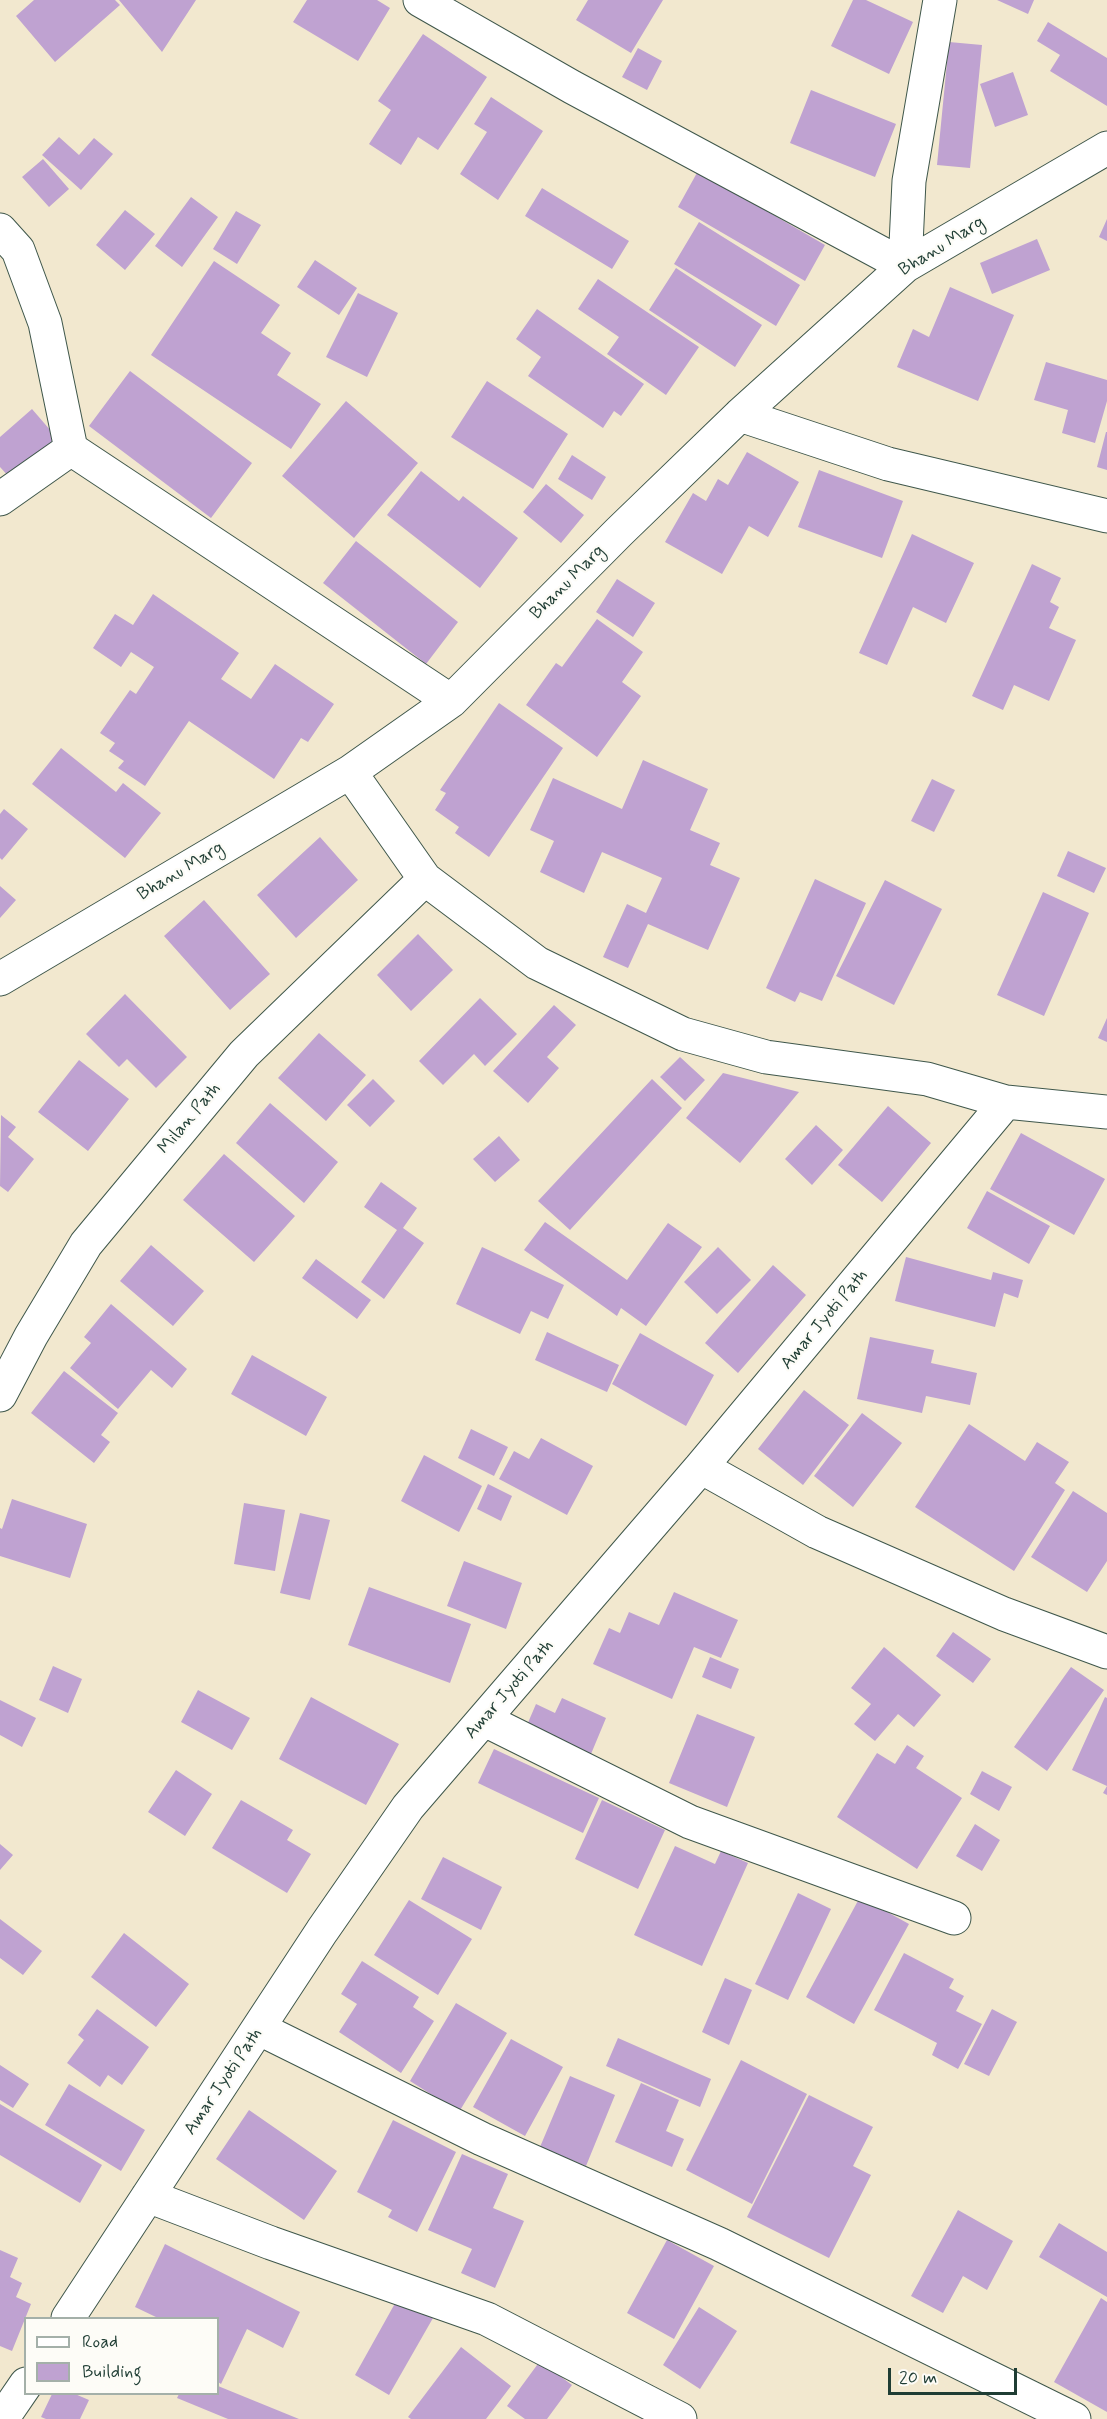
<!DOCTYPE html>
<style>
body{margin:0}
#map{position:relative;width:1107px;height:2419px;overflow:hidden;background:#f2e8cf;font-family:Mynerve,sans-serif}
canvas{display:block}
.legend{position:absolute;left:24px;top:2317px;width:195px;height:78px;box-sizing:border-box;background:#fdfcf7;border:2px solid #a4b0a9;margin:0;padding:8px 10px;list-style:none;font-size:18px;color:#1f3d34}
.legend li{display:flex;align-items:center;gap:12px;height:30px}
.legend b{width:30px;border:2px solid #a4b0a9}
.scale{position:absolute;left:888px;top:2368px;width:129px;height:27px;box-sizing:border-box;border:3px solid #1f3d34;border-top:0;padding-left:8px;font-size:18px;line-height:21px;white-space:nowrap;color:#1f3d34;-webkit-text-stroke:4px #fdfcf7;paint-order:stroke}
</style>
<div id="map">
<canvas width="1107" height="2419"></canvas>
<ul class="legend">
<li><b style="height:8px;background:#fff"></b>Road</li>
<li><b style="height:16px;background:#bfa2d1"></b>Building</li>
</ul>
<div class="scale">20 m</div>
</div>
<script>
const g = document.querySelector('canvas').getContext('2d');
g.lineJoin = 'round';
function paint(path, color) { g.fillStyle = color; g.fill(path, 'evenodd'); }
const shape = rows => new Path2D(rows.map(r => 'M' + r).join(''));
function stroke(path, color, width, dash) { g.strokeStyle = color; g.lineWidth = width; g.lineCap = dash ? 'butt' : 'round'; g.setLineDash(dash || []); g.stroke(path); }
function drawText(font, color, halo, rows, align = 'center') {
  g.font = font + ' Mynerve,sans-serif'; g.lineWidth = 4.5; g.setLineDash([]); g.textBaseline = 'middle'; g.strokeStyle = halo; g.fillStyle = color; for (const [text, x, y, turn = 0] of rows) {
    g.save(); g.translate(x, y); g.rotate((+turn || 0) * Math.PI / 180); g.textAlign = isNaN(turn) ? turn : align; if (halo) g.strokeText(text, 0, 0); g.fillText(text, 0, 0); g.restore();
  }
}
const building = shape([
 [34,0,115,0,120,5,55,62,16,16],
 [119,0,196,0,162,52],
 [307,0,377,0,390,8,358,61,293,22],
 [588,0,663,0,631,53,576,20],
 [853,0,866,0,913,22,889,74,831,46],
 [997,0,1034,0,1028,14],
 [1048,22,1107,58,1107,106,1050,71,1060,55,1037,41],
 [423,34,487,77,438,150,418,137,401,165,369,144,391,110,378,101],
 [949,42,982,45,970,168,937,165],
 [638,48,662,61,647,90,622,77],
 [1013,72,1028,115,995,127,980,84],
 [811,90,896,124,875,177,790,143],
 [491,97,543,131,498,200,460,174,487,132,474,124],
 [59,137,79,155,94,138,113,154,81,190,42,155],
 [43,159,69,189,49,207,22,177],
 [698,171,825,245,805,281,678,207],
 [542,188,629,241,612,269,525,216],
 [191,197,218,217,182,267,155,246],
 [125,210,155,234,125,270,96,245],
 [236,211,261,225,237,264,213,249],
 [1107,219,1107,241,1099,237],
 [699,222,800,285,776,326,674,264],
 [1037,239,1050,270,992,294,980,263],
 [315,260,357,288,339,315,297,287],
 [214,261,280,305,261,333,291,353,277,375,321,404,291,449,151,355],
 [676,268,762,325,735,367,649,310],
 [598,279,699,347,666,395,607,354,619,337,578,309],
 [950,287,1014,315,978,401,897,367,913,329,929,337],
 [358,293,398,313,367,377,326,357],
 [537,309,644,384,621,416,614,411,603,428,528,376,541,357,516,339],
 [1046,362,1107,380,1107,401,1095,443,1062,433,1068,410,1034,400],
 [130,371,252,463,211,518,89,426],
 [487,381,568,434,533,489,451,437],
 [346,401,418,463,354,538,282,476],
 [32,409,57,438,10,478,0,467,0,437],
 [1106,432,1107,432,1107,470,1097,467],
 [747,452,799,482,768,537,749,526,722,574,665,542,693,493,706,501,718,479,728,485],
 [572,455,606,477,592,500,558,479],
 [819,470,903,501,882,558,798,527],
 [421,471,459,501,463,496,518,538,480,588,387,515],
 [546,484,584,515,561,543,523,512],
 [912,534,974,563,946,623,913,607,887,665,859,653],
 [356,541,458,622,426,664,323,583],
 [1032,564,1061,578,1050,602,1059,607,1049,628,1076,640,1049,701,1014,685,1003,710,972,696],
 [617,579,655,603,633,637,596,612],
 [153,594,239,653,221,679,251,699,275,664,334,704,308,742,301,738,274,779,189,721,145,786,118,768,124,761,109,751,115,743,100,733,130,690,136,694,154,667,131,652,121,667,93,648,115,614,133,625],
 [597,619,643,652,622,682,641,696,597,757,526,705,556,663,562,667],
 [499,703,563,748,489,857,455,833,459,827,435,810,446,793,440,790],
 [61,748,116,792,123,783,161,813,125,858,32,784],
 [643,760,708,789,690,830,720,843,710,865,740,878,708,950,648,924,628,968,603,957,627,904,646,913,662,878,602,852,584,893,540,872,554,841,530,830,553,778,622,809],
 [932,779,955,790,934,832,911,821],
 [4,809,28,829,2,860,0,858,0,814],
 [320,837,358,880,296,938,257,895],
 [1068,851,1106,868,1094,893,1057,876],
 [815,879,866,903,822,1001,800,992,795,1002,766,988],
 [885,880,942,909,894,1005,836,976],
 [0,886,16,900,0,918],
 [1043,892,1089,913,1044,1016,997,995],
 [204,900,270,974,230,1010,164,936],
 [418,934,453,970,411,1011,377,975],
 [125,994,187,1057,156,1088,127,1059,119,1067,86,1034],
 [480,998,517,1034,485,1066,474,1054,443,1085,419,1061],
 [554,1005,576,1025,547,1057,559,1068,528,1103,493,1071],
 [1107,1018,1107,1042,1098,1038],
 [319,1033,366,1075,326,1121,278,1078],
 [680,1057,705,1080,685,1101,660,1077],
 [79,1060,129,1099,88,1151,38,1112],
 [723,1073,799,1092,740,1163,686,1118],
 [373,1079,395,1101,370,1127,347,1105],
 [652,1079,682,1108,570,1230,538,1201],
 [270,1103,338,1162,304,1203,236,1143],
 [888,1106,931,1143,882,1202,838,1165],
 [1,1115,16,1127,8,1137,34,1159,8,1192,0,1186],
 [816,1125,843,1150,812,1185,785,1159],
 [1021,1133,1105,1179,1074,1235,990,1189],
 [499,1136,520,1160,495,1182,473,1159],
 [224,1154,295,1216,254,1262,183,1200],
 [381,1182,417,1208,403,1228,424,1243,384,1299,361,1282,397,1230,364,1207],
 [987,1191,1050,1226,1029,1264,967,1228],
 [545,1222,627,1280,668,1223,702,1247,646,1326,621,1308,617,1316,524,1250],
 [151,1245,204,1291,173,1326,120,1281],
 [482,1247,564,1285,548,1319,531,1311,520,1334,456,1304],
 [718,1247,751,1280,717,1314,684,1282],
 [906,1257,991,1280,993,1272,1023,1280,1018,1298,1004,1293,995,1327,895,1301],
 [316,1259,371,1300,357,1319,302,1278],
 [773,1265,806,1295,738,1373,705,1343],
 [111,1304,187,1369,172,1388,151,1370,118,1409,70,1368,91,1343,84,1337],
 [547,1332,619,1365,607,1392,535,1360],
 [640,1333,714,1375,686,1426,612,1384],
 [870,1337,934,1350,931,1363,977,1373,970,1405,926,1396,922,1413,857,1399],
 [252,1355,327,1397,306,1436,231,1394],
 [64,1371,118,1413,101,1435,110,1442,94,1463,31,1413],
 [804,1390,849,1425,803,1485,758,1449],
 [862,1413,902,1443,853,1507,814,1476],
 [969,1424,1025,1461,1037,1442,1069,1462,1055,1483,1065,1490,1014,1571,915,1507],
 [471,1429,508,1447,494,1476,458,1458],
 [541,1438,593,1466,567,1515,499,1479,514,1451,529,1459],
 [424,1455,482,1486,459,1532,401,1501],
 [488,1484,512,1496,501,1521,477,1509],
 [1073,1491,1107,1513,1107,1561,1087,1592,1031,1557],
 [12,1499,87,1524,70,1578,0,1556,0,1528,2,1529],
 [244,1503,285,1510,275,1571,234,1564],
 [300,1513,330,1520,310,1600,280,1593],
 [464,1561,522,1583,506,1629,447,1606],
 [369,1587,471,1624,450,1683,348,1645],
 [674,1592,738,1620,721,1658,694,1647,672,1699,593,1664,609,1628,620,1633,629,1612,659,1625],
 [953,1632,991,1659,973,1683,936,1656],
 [884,1647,941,1695,914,1727,898,1714,875,1741,854,1724,871,1704,851,1688],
 [710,1657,739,1669,731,1689,702,1677],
 [53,1666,82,1679,68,1713,39,1700],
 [1071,1667,1104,1690,1047,1771,1014,1747],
 [198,1690,250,1718,232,1750,181,1722],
 [311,1697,399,1744,366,1805,279,1759],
 [1105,1697,1107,1698,1107,1795,1103,1793,1107,1786,1072,1770],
 [562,1698,606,1718,591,1754,527,1725,536,1704,555,1713],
 [0,1700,36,1718,22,1747,0,1735],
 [697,1714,755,1737,727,1807,669,1783],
 [907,1745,924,1756,916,1768,962,1798,917,1869,837,1817,877,1753,895,1764],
 [494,1749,599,1798,583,1833,478,1783],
 [176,1770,212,1794,185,1836,148,1812],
 [982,1771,1012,1787,999,1811,970,1794],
 [241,1800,293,1830,287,1840,311,1854,287,1893,212,1848],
 [602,1800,665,1830,638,1889,575,1859],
 [975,1824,1000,1840,982,1871,956,1856],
 [0,1844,13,1855,0,1870],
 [675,1846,715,1864,721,1851,748,1863,702,1966,634,1935],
 [443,1857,502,1887,481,1930,421,1899],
 [798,1893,831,1909,788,2000,755,1984],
 [860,1897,909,1924,854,2024,806,1997],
 [409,1900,472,1939,438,1995,374,1955],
 [0,1919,42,1951,23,1975,0,1958],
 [124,1933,189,1984,156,2027,91,1977],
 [904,1953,954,1979,949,1988,964,1996,956,2011,982,2024,958,2069,932,2055,937,2043,874,2010],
 [362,1961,419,1997,413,2007,434,2021,401,2073,339,2032,357,2004,341,1994],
 [725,1978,752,1990,729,2045,702,2032],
 [456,2003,507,2033,459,2112,410,2081],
 [97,2009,149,2047,122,2085,108,2075,100,2087,67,2063,84,2040,78,2035],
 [992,2009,1017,2022,989,2076,964,2064],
 [618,2038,711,2079,700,2107,606,2066],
 [511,2039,563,2067,525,2136,473,2107],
 [741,2060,807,2094,752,2204,686,2170],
 [0,2065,29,2084,13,2108,0,2100],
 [570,2076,615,2095,586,2166,540,2147],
 [641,2083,679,2100,666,2131,684,2139,672,2167,615,2142],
 [69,2084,145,2130,121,2171,45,2125],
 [809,2095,873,2127,853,2166,871,2175,829,2258,747,2217],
 [0,2104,102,2165,80,2203,0,2155],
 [249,2110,337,2171,304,2220,216,2159],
 [393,2120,456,2152,417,2232,388,2217,392,2210,357,2192],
 [462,2154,508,2174,493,2208,524,2221,495,2288,461,2273,472,2249,428,2230],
 [958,2210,1013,2241,987,2290,963,2276,943,2313,911,2296],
 [1059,2223,1107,2252,1107,2297,1039,2257],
 [667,2240,714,2266,674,2339,627,2313],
 [165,2244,300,2312,283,2348,247,2329,221,2384,218,2382,218,2318,158,2318,135,2307],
 [0,2250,18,2258,10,2277,22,2283,16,2297,31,2304,12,2351,0,2346],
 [398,2298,433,2318,389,2395,355,2375],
 [1101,2298,1107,2302,1107,2412,1054,2382],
 [699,2307,737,2331,700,2389,663,2365],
 [461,2347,511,2386,486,2419,411,2419,408,2417],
 [540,2361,572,2385,547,2419,525,2419,507,2406],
 [218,2386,299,2419,228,2419,177,2398,179,2394,218,2394],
 [52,2394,75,2394,89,2400,80,2419,46,2419,41,2417]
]);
const minor = shape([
 [420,0,572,87,905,266,909,181,940,0],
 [0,230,18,250,45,323,71,449],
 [740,415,888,464,1107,516],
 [0,499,71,449,451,701],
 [350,772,425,879,537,963,683,1034,766,1057,927,1079,1006,1102,1107,1112],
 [0,979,350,772,451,701,619,532,740,415,905,266,1107,148],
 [0,1395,31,1336,86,1244,244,1054,425,879],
 [701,1467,817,1532,1004,1614,1107,1652],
 [485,1720,690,1822,954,1918],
 [260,2029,482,2139,719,2244,1074,2419],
 [148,2196,271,2243,487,2319,680,2419],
 [68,2318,322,1931,408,1807,701,1467,1006,1102],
 [2,2419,26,2384]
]);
const streetNames = [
 ["Bhanu Marg",942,247,-32],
 ["Bhanu Marg",568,583,-45],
 ["Bhanu Marg",181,872,-31],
 ["Milan Path",190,1119,-50],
 ["Amar Jyoti Path",825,1320,-50],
 ["Amar Jyoti Path",510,1690,-49],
 ["Amar Jyoti Path",224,2082,-56]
];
paint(building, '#bfa2d1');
stroke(minor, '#3f574b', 35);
stroke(minor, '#fff', 33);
drawText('18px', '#1f3d34', '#fdfcf7', streetNames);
</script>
